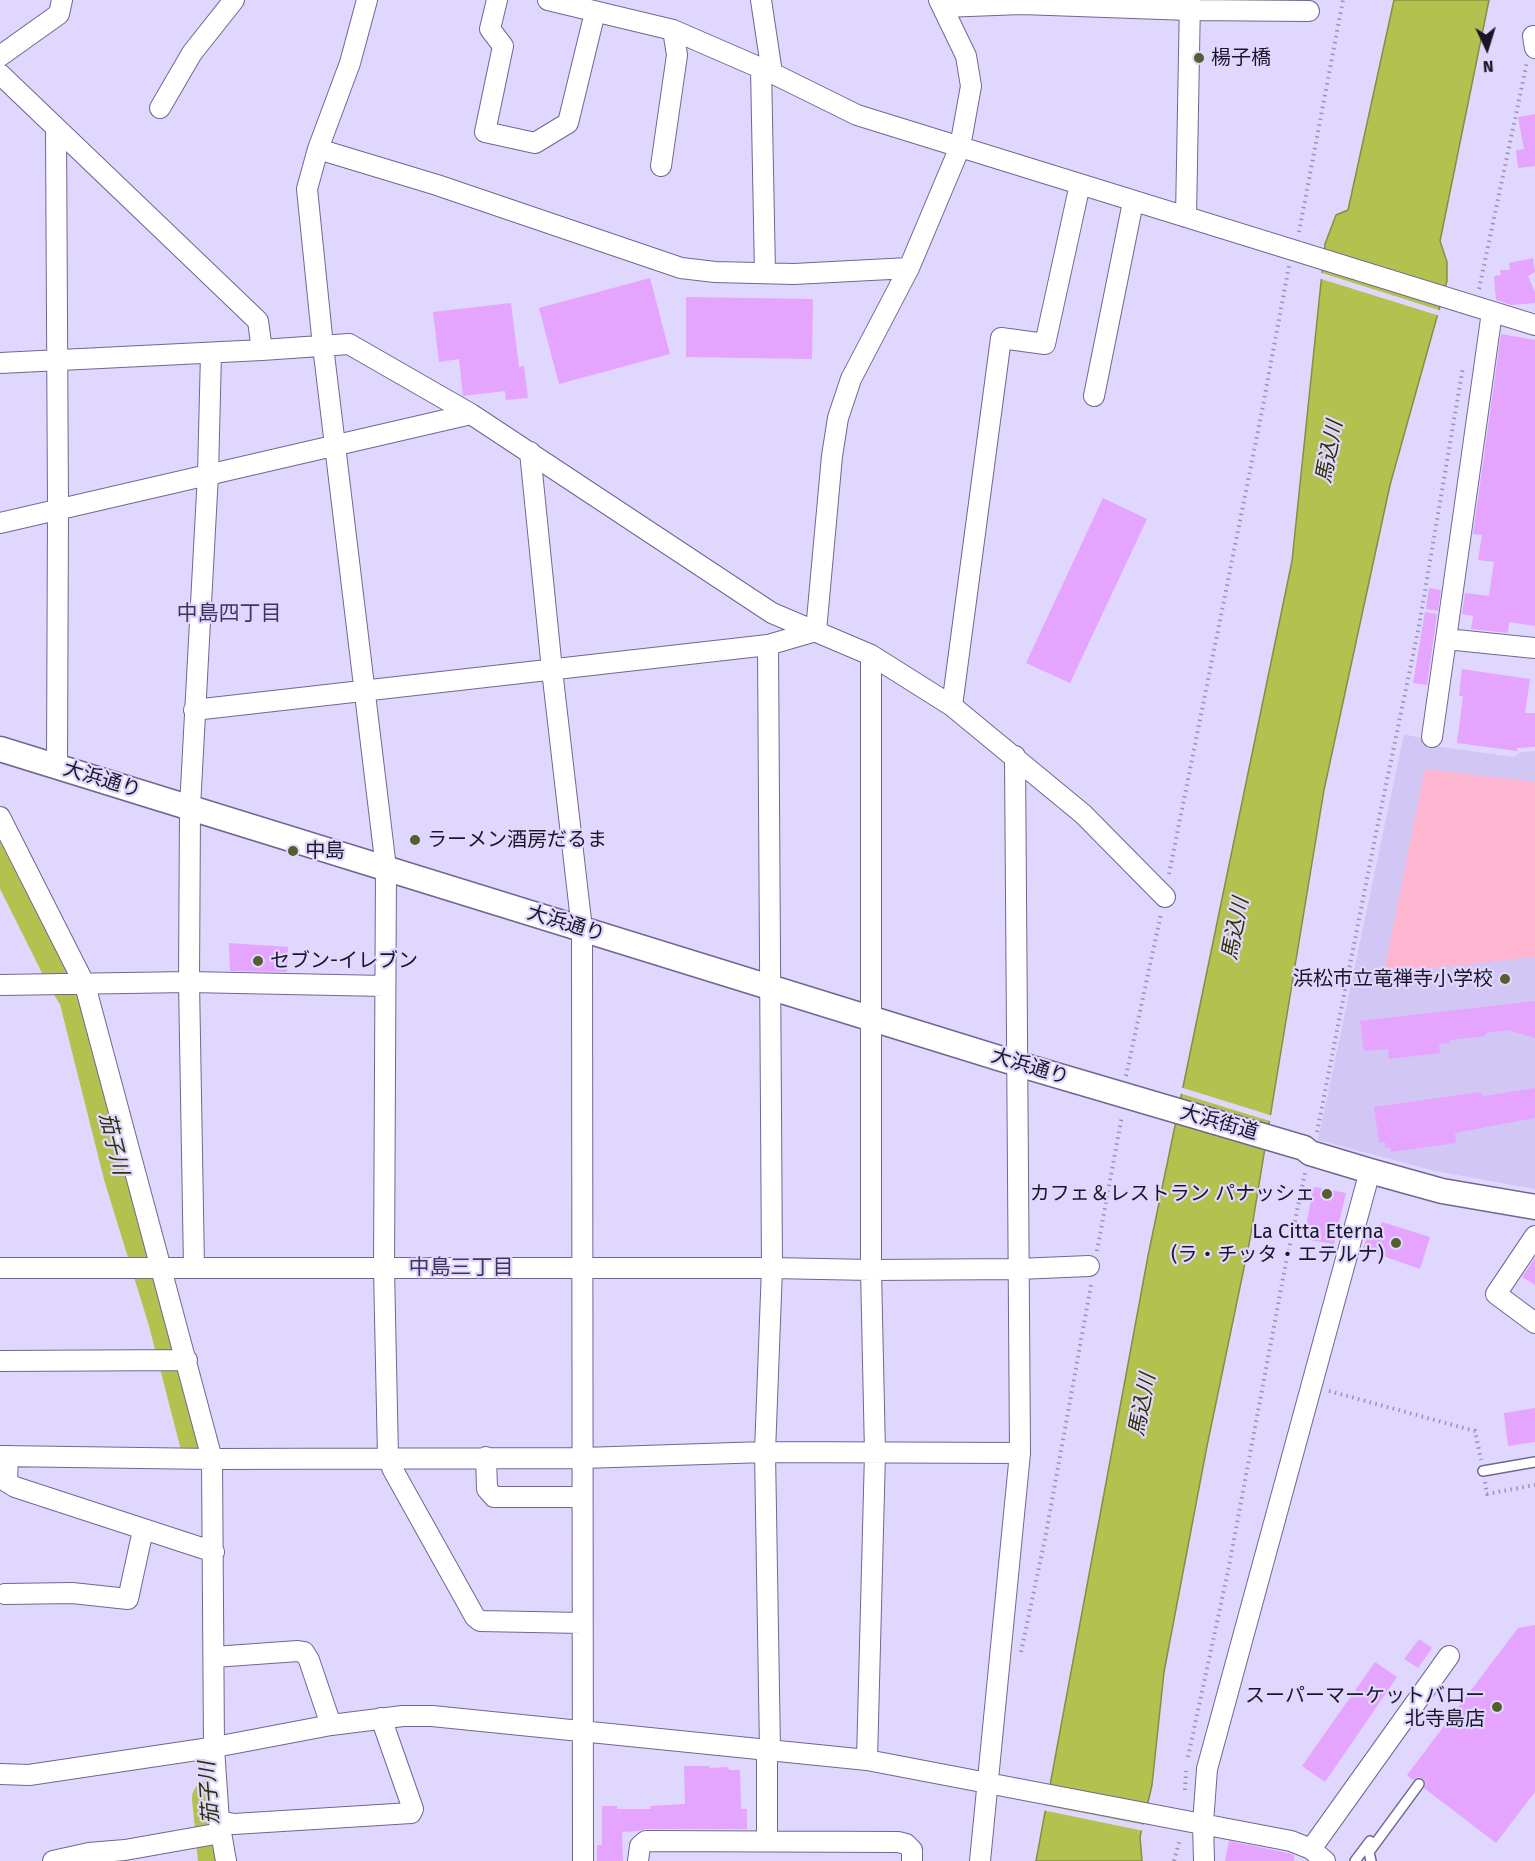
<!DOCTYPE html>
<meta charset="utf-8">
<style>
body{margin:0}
#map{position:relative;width:1535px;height:1861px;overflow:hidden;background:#e0d7ff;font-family:"Fira Sans",sans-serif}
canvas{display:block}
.north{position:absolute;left:1457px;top:18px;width:60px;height:60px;-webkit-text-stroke:4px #e0d7ff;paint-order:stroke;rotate:176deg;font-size:16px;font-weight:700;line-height:24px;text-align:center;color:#1b1627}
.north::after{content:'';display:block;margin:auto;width:21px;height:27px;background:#1b1627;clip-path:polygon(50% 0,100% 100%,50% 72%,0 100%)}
</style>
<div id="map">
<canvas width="1535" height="1861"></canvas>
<div class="north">N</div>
</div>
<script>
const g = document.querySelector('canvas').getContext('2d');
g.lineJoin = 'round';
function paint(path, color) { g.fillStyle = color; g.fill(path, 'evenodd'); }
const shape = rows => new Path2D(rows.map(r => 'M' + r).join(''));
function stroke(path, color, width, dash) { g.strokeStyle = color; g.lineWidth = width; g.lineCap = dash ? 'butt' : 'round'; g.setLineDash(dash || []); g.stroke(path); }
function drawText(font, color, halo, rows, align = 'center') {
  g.font = font + ' "Fira Sans","Noto Sans JP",sans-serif'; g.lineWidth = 4.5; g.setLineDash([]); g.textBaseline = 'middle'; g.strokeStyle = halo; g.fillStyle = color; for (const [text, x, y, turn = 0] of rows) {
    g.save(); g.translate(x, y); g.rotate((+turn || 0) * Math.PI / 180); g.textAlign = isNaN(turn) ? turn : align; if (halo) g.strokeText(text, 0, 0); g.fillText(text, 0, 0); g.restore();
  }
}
const built = shape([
 [1404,734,1424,739,1441,747,1514,757,1520,752,1535,751,1535,1189,1435,1171,1318,1140]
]);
const green = shape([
 [1425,769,1535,782,1535,957,1384,973]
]);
const water = shape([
 [1394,0,1489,0,1440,241,1447,262,1447,281,1390,485,1324,790,1250,1239,1207,1446,1164,1672,1152,1785,1140,1837,1142,1861,1036,1861,1148,1256,1292,561,1325,244,1336,215,1348,210,1394,0]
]);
const pier = shape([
 [1319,272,1442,311,1440,316,1318,278],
 [1180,1087,1273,1116,1273,1122,1179,1093],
 [1043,1805,1145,1825,1144,1831,1042,1810]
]);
const river = shape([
 [0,851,64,979,76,998,121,1177,165,1320,198,1448],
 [209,1798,215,1861]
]);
const building = shape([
 [1535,114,1535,166,1518,168,1516,150,1524,149,1518,117],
 [1533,258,1535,272,1528,276,1535,292,1535,303,1511,305,1496,300,1494,276,1501,275,1500,270,1510,270,1509,263],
 [650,278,670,354,559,384,539,308],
 [686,297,813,299,812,359,686,357],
 [511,303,519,367,524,366,528,398,506,400,505,391,463,396,459,359,439,362,433,312],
 [1501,334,1535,340,1535,626,1509,622,1508,633,1471,629,1473,616,1462,614,1465,593,1489,596,1494,562,1478,560,1482,535,1473,534],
 [1103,498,1147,519,1070,683,1026,663],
 [1429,588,1441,590,1438,611,1426,609],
 [1425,612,1437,614,1427,685,1413,683],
 [1462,669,1530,679,1525,713,1535,713,1535,747,1517,748,1517,751,1457,743,1463,696,1459,696],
 [229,943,288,947,287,972,230,971],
 [1535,1001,1535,1038,1508,1030,1486,1033,1486,1036,1450,1040,1450,1043,1439,1044,1440,1053,1389,1059,1388,1049,1364,1051,1360,1021],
 [1535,1088,1535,1118,1455,1133,1456,1143,1391,1152,1390,1147,1385,1148,1385,1142,1379,1143,1374,1107,1479,1092,1484,1096],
 [1314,1187,1346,1193,1334,1244,1303,1239],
 [1382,1222,1430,1237,1420,1269,1363,1249,1368,1233,1377,1236],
 [1535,1258,1535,1285,1522,1277],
 [1535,1408,1535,1442,1508,1446,1504,1413],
 [1535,1625,1535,1792,1496,1843,1424,1788,1426,1784,1423,1779,1419,1777,1413,1780,1407,1775,1518,1628],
 [1419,1639,1432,1648,1418,1668,1404,1659],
 [1375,1662,1397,1677,1325,1782,1302,1766],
 [684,1766,709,1766,710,1768,728,1767,729,1770,740,1770,741,1809,747,1809,747,1829,646,1829,639,1831,622,1832,623,1861,597,1861,597,1845,602,1845,602,1806,617,1806,617,1809,651,1809,650,1806,685,1804],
 [1229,1841,1288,1853,1294,1855,1294,1861,1225,1861]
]);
const path = shape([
 [1299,232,1343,0],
 [1479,289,1527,62],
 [1169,874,1261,416,1289,266],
 [1126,1076,1161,914],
 [1317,1132,1375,838,1419,626,1463,367],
 [1097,1251,1122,1116],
 [1329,1391,1475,1431,1481,1460],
 [1485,1482,1487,1494,1535,1485],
 [1021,1652,1045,1539,1091,1285],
 [1188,1757,1228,1571,1284,1273,1305,1173],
 [1185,1790,1186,1771],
 [1174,1861,1180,1839]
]);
const service = shape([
 [1483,1471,1535,1462],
 [1355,1861,1370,1841],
 [1371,1861,1369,1852,1419,1784]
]);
const minor = shape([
 [367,0,350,63,318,149,307,189,323,346,386,868,384,1269,388,1457,393,1470,475,1617,480,1621,582,1623],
 [497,0,490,29,503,46,485,132,535,143,568,123,595,12],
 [548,0,673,30,772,73,857,115,1535,325],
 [761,0,772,73],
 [943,7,1022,4,1189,10,1309,11],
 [1533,36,1535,48],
 [0,56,59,14,62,0],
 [761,68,765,273],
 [0,74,258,321,262,350],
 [160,108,192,53,234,0],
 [56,128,58,509,57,766],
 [318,149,437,185,681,268,715,272,794,274,909,268],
 [661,166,677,55,673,30],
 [1186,217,1190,0],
 [1492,312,1446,639,1535,648],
 [0,363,262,350,349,344,471,414,772,613,871,655,952,706,1083,814,1165,897],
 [1094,396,1133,202],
 [530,452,552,670,582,929,583,1861],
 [0,523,471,414],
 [816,631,832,456,838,418,851,379,909,268,960,147,971,86,966,56,939,0],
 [768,645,772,1268,765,1452,770,1749],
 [952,706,1001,338,1045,344,1080,184],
 [194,710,768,645,816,631],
 [1432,737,1446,639],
 [0,817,85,985,212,1459,214,1748,219,1821,226,1861],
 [0,985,189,982,385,986],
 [1535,1236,1496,1294,1535,1323],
 [194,1267,189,982,190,807,208,474,211,353],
 [0,1268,772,1268,871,1270,1018,1269,1089,1266],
 [0,1361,187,1360],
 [0,1456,212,1459,583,1458,765,1452,1020,1453],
 [8,1456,7,1482,15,1487,214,1552],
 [486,1457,487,1489,494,1497,582,1497],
 [5,1594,72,1593,128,1599,143,1530],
 [214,1657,298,1651,304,1652,309,1660,331,1725],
 [767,1749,767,1841],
 [867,1760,875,1453,871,1270,871,655],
 [0,1774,29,1775,210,1748,331,1725,403,1716,432,1716,867,1760,1291,1841,1311,1849],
 [219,1821,234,1824,411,1813,413,1809,381,1718],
 [53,1861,89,1853,125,1850,221,1833],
 [638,1861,640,1846,646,1841,898,1842,906,1844,912,1850,912,1861],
 [980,1861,1020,1453,1015,756],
 [1204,1861,1203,1823,1207,1769,1370,1171],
 [1325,1861,1311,1849,1449,1656]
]);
const tertiary = shape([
 [0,749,1018,1064,1304,1148,1310,1153,1370,1171,1442,1191,1535,1207]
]);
const markers = [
 [1199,58,6,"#575e2d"],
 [415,840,6,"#575e2d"],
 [293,851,6,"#575e2d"],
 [258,961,6,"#575e2d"],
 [1505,979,6,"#575e2d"],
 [1327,1194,6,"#575e2d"],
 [1396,1243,6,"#575e2d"],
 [1497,1707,6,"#575e2d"]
];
const poiNames = [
 ["楊子橋",1211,58],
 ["ラーメン酒房だるま",427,840],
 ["中島",305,851],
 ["セブン-イレブン",270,961],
 ["浜松市立竜禅寺小学校",1493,979,"right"],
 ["カフェ＆レストラン パナッシェ",1315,1194,"right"],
 ["La Citta Eterna",1384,1232,"right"],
 ["(ラ・チッタ・エテルナ)",1384,1255,"right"],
 ["スーパーマーケットバロー",1485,1696,"right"],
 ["北寺島店",1485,1719,"right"]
];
const streetNames = [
 ["大浜通り",102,780,17],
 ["大浜通り",566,924,17],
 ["大浜通り",1030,1067,17],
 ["大浜街道",1219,1123,16]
];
const waterNames = [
 ["馬込川",1330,452,-79],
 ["馬込川",1236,929,-79],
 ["茄子川",113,1144,76],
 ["馬込川",1143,1405,-79],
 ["茄子川",210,1793,-94]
];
const neighbourhoodNames = [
 ["中島四丁目",229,614],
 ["中島三丁目",461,1268]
];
paint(built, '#d2c7f4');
paint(green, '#feb5cf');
paint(water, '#b3c24f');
stroke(water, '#858e43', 1.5);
paint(pier, '#e0d7ff');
stroke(river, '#b3c24f', 34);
paint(building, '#e5a4fe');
stroke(service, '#716692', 12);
stroke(minor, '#716692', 22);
stroke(tertiary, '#716692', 27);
stroke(path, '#9a92b2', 4, [1.5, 4.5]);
stroke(service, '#fff', 9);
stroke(minor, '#fff', 20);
stroke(tertiary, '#fff', 24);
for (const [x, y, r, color] of markers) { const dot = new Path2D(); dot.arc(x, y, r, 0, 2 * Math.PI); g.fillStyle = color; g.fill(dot); stroke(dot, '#e0d7ff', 2); }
drawText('20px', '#1b1627', '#e0d7ff', poiNames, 'left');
drawText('20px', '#1b1627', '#e0d7ff', streetNames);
drawText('italic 21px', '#2c3200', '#e0d7ff', waterNames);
drawText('21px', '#40345c', '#e0d7ff', neighbourhoodNames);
</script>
